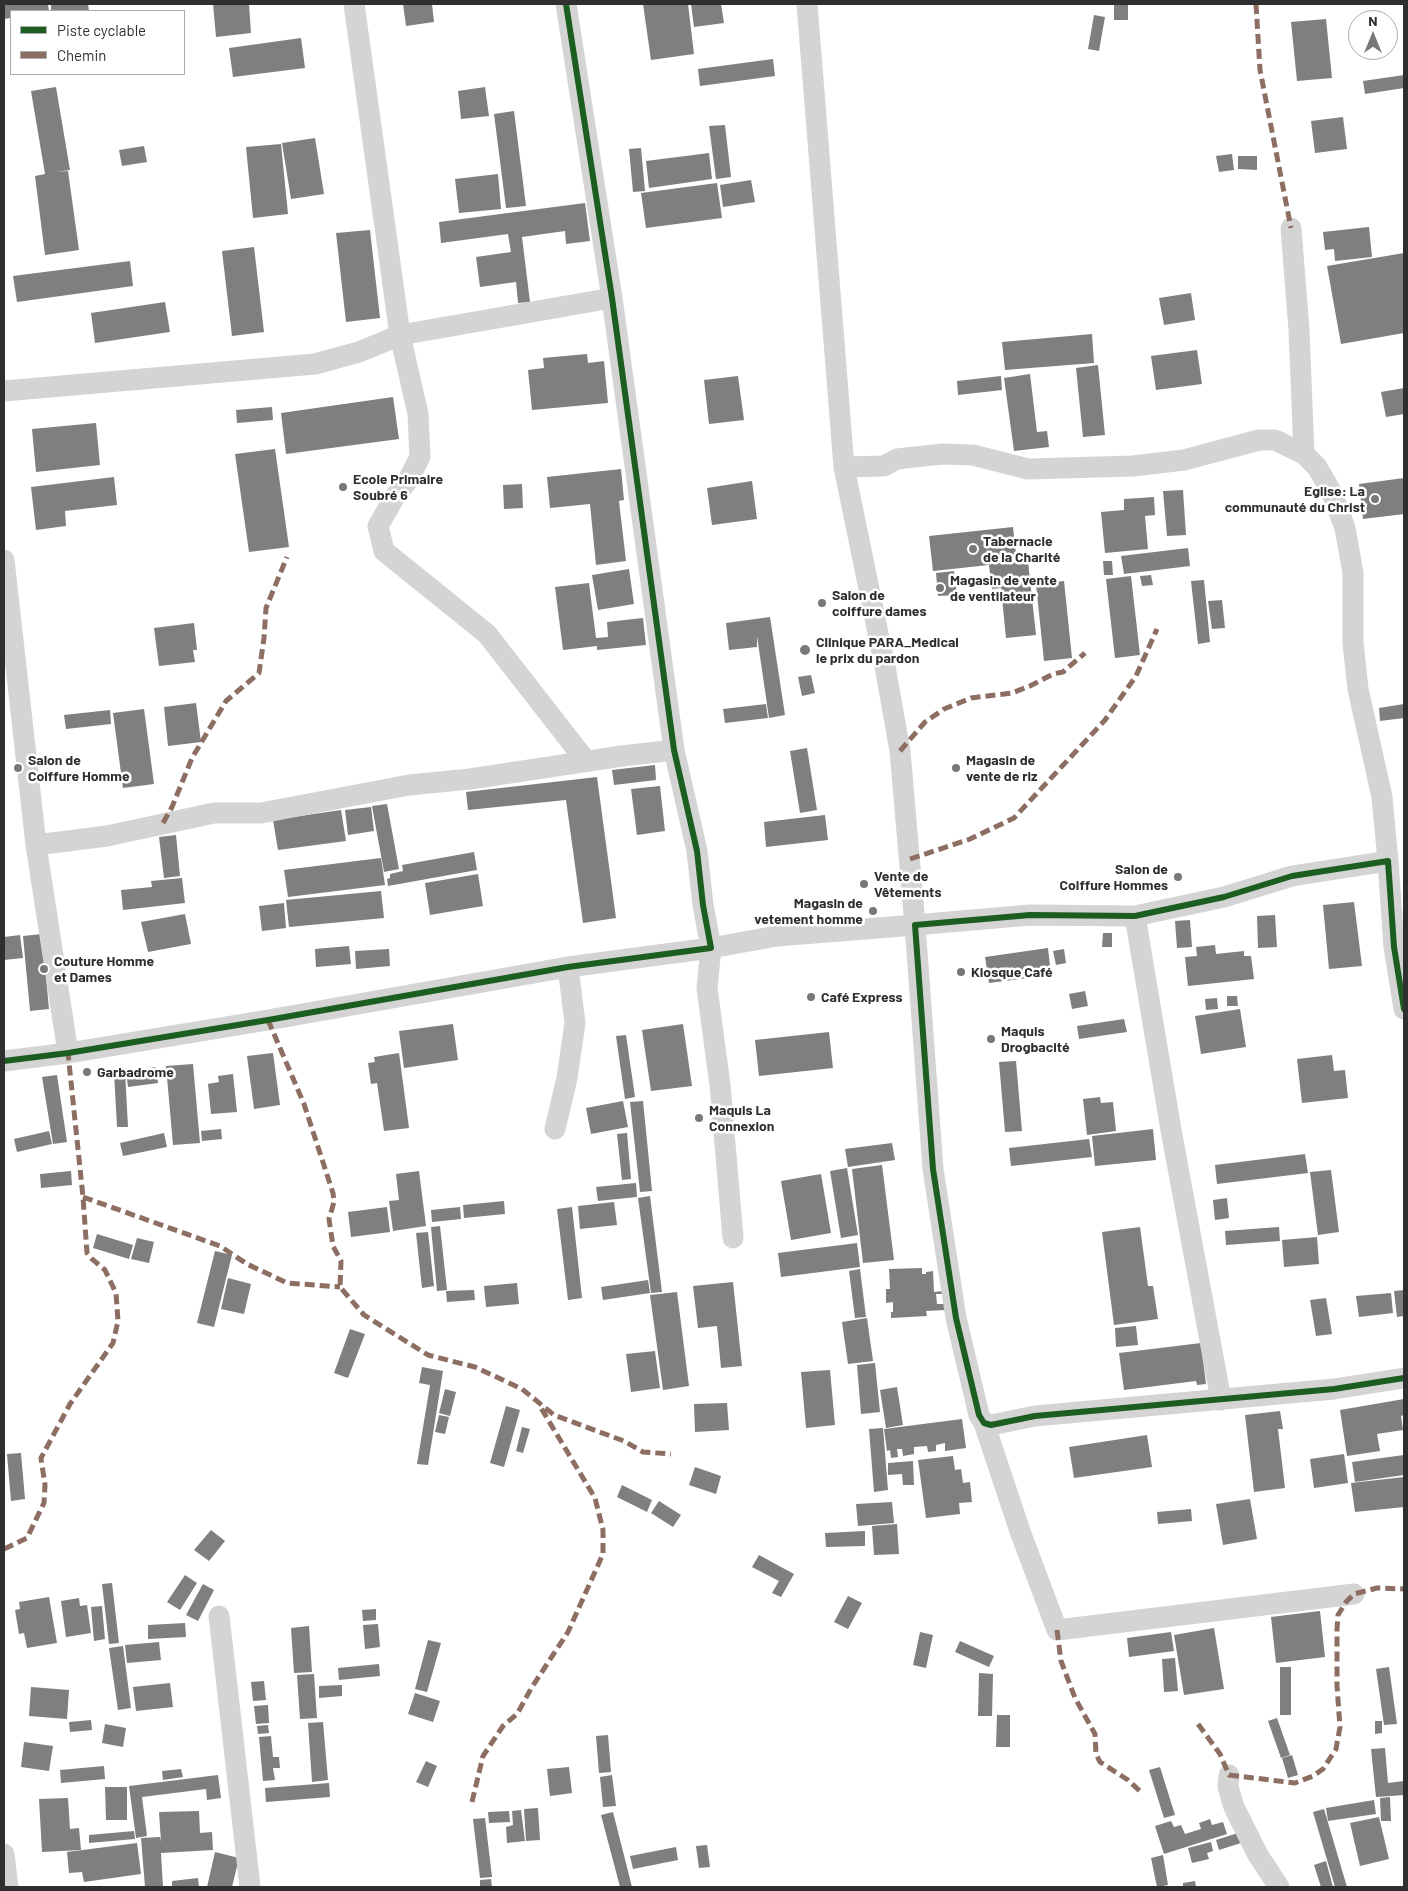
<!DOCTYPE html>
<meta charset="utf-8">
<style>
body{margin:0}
#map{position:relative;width:1408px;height:1891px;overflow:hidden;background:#fff;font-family:Barlow,sans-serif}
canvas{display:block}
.frame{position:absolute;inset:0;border:5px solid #2f2f2f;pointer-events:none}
.legend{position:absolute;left:10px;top:10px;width:175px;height:65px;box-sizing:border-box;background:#fff;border:1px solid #acacac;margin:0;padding:6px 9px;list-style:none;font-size:15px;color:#2f2f2f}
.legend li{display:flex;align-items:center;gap:10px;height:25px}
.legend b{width:25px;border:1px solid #acacac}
.north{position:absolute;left:1348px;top:10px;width:50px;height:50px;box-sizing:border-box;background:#fff;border:1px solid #acacac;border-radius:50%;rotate:0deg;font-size:14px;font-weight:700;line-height:20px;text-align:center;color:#2f2f2f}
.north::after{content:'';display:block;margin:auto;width:18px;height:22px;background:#787878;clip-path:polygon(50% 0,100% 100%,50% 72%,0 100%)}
</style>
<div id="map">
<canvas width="1408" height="1891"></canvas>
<div class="frame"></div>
<ul class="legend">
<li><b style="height:6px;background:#1b5e20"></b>Piste cyclable</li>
<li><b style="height:6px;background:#8d6e63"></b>Chemin</li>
</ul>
<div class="north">N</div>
</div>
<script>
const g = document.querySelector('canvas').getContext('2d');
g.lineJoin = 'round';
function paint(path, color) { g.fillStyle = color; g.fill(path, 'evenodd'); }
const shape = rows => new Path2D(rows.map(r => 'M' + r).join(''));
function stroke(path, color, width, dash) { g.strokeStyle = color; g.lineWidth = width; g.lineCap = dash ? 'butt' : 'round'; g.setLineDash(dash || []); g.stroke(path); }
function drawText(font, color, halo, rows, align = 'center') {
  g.font = font + ' Barlow,sans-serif'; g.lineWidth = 5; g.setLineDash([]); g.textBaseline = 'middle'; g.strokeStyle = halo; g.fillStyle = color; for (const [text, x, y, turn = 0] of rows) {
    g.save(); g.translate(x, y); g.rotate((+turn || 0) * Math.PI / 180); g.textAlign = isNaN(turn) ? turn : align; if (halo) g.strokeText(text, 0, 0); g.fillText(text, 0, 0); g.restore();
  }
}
const building = shape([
 [4,4,48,4,49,11,11,11,11,18,4,19],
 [51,4,88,4,89,11,51,11],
 [213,4,249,4,251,33,216,37],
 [403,4,432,4,434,22,406,26],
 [643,4,688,4,694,54,651,60],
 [691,4,721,4,724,23,694,27],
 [1114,4,1128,4,1128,20,1114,20],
 [1094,15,1105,17,1099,51,1088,49],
 [1326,19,1332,78,1297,81,1291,22],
 [301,38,305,68,233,77,229,48],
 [773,59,775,76,700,86,698,69],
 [1404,75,1404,88,1365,94,1363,81],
 [56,87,70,170,56,172,68,171,79,250,45,255,35,176,45,174,31,91],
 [485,87,489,116,461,119,458,91],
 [514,111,526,206,506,208,494,114],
 [1343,117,1347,149,1315,153,1311,121],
 [725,125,731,177,716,179,709,126],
 [315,138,324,194,291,199,282,143],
 [281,144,288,214,253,218,246,147],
 [144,146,147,162,122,166,119,150],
 [641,148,645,191,633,192,629,149],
 [709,153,712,179,649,188,646,161],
 [1232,154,1234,170,1219,172,1216,156],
 [1238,156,1257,156,1257,170,1238,169],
 [498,174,501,209,459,213,455,179],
 [751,180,755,202,723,207,720,185],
 [717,183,722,218,646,228,641,193],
 [585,203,590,241,566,244,565,231,522,237,530,302,518,303,516,282,480,287,476,257,511,252,508,234,441,243,439,222],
 [1369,227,1372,257,1335,261,1334,249,1325,250,1323,232],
 [370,230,380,318,346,322,336,233],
 [254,247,264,332,232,336,222,251],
 [1404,253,1404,333,1341,344,1327,266],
 [130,261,133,286,17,302,13,276],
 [1191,293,1195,320,1164,325,1159,298],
 [165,302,170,332,95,343,91,313],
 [1092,334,1094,363,1005,370,1002,342],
 [1197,350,1202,384,1156,390,1151,356],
 [587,354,588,363,604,361,608,403,532,410,528,370,544,368,543,358],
 [1098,365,1105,435,1083,437,1076,368],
 [1030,374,1037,432,1047,431,1049,447,1014,451,1004,378],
 [738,376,744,420,709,424,704,380],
 [1001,376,1002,390,958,395,957,381],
 [1404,388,1404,414,1386,417,1381,392],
 [393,397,399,439,286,454,281,413],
 [272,407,273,420,237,423,236,410],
 [96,423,100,465,36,472,32,429],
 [275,449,289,547,249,552,235,454],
 [621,469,624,500,619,501,626,561,596,565,590,504,550,508,547,477],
 [114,477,117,505,65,511,66,526,36,530,31,487],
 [1404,478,1404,514,1363,519,1359,484],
 [752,481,757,519,712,525,707,488],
 [522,484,523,508,504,509,503,485],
 [1183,490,1186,535,1167,536,1163,491],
 [1154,497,1155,515,1145,516,1148,549,1105,553,1101,512,1124,510,1124,499],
 [1013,527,1017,562,1028,561,1036,635,1006,638,1001,588,992,589,989,565,933,571,929,536],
 [1188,548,1190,566,1124,574,1121,556],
 [1103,561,1112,561,1113,575,1104,575],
 [629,569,634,604,598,610,592,575],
 [954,571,957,595,938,596,936,573],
 [1151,575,1153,585,1142,586,1140,576],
 [1131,576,1140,655,1115,658,1106,579],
 [1204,580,1210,642,1198,644,1191,581],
 [1064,581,1072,658,1044,661,1036,584],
 [589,583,596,638,608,637,607,622,643,618,646,645,597,650,597,646,563,650,555,587],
 [1222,600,1225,628,1212,629,1208,601],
 [770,617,785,715,769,718,757,636,757,647,729,650,726,623],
 [194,623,197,650,193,650,195,662,159,666,154,628],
 [811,675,815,693,802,696,798,677],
 [196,703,201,742,168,746,164,707],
 [766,704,768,718,725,723,723,709],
 [1404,704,1404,718,1380,721,1379,708],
 [144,709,154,784,123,788,113,713],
 [110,710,111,724,66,729,64,715],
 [807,748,817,810,800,813,790,751],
 [655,765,656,780,614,785,612,770],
 [597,777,616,918,583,923,566,800,468,810,466,792],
 [660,786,665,831,637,835,631,789],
 [387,804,399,869,384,872,372,806],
 [371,807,374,831,348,835,345,810],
 [341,810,346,841,278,850,273,820],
 [825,815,828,840,766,847,764,822],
 [176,835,180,876,164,878,159,837],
 [474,852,477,870,388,886,387,879,390,878,390,874,403,871,402,865],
 [381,858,385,885,288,897,284,870],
 [478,874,483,906,430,915,425,883],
 [182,878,185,903,123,910,121,890,152,887,151,881],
 [381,891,384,918,289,927,286,900],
 [1354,902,1362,966,1329,969,1323,905],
 [284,903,286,928,262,931,259,906],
 [185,914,191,944,148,952,141,922],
 [1275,915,1277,947,1258,948,1257,916],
 [1190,920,1192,947,1177,948,1175,921],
 [1103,933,1112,933,1112,947,1102,947],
 [42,934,49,1009,30,1011,23,936],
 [20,935,23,958,4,960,4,937],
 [1215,945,1216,954,1244,951,1244,956,1251,956,1254,979,1188,986,1185,957,1197,956,1196,947],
 [349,946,351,964,316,967,315,949],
 [1048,948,1051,975,989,983,985,957],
 [389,949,390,966,356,969,355,951],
 [1064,949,1066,963,1056,965,1053,951],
 [1085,991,1088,1006,1072,1009,1069,994],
 [1227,996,1237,996,1238,1006,1227,1006],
 [1217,998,1218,1009,1206,1010,1205,999],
 [1240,1009,1246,1047,1201,1054,1195,1016],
 [1124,1019,1127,1032,1079,1039,1077,1026],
 [453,1024,458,1060,404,1068,399,1031],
 [683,1024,692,1086,651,1091,642,1030],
 [829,1032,833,1068,759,1076,755,1040],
 [626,1035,635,1097,625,1099,616,1036],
 [273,1053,280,1105,254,1109,247,1056],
 [399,1053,409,1128,384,1131,377,1083,371,1084,368,1063,375,1062,374,1057],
 [1332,1055,1334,1071,1345,1070,1348,1098,1302,1103,1297,1059],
 [1016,1061,1022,1131,1005,1132,999,1062],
 [193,1064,200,1143,173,1145,166,1066],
 [156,1067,158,1083,128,1087,126,1071],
 [125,1071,128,1127,117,1127,114,1072],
 [233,1074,237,1112,211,1114,208,1084,219,1082,218,1076],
 [57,1075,67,1142,53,1144,42,1077],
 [1100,1097,1101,1103,1113,1102,1116,1131,1087,1135,1083,1099],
 [623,1101,628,1127,591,1134,586,1108],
 [643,1101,652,1191,640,1192,630,1102],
 [221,1129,222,1139,202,1141,201,1131],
 [1153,1129,1156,1160,1095,1166,1092,1136],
 [49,1131,52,1144,17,1152,14,1139],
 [164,1133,167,1147,123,1156,120,1143],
 [627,1133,631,1179,622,1180,617,1134],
 [1089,1139,1092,1157,1011,1166,1009,1148],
 [892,1143,895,1160,848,1167,845,1149],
 [1305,1154,1308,1173,1217,1184,1215,1165],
 [882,1165,894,1260,863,1263,852,1169],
 [847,1168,858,1235,841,1238,830,1171],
 [1331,1170,1339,1232,1318,1235,1310,1172],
 [71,1171,72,1185,41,1188,40,1174],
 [419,1171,426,1226,393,1231,389,1201,399,1200,396,1174],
 [821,1174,831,1233,791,1240,781,1181],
 [636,1183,637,1197,598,1201,596,1187],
 [650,1196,662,1292,651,1293,638,1198],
 [1227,1198,1229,1218,1215,1220,1213,1200],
 [504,1201,505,1214,464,1218,463,1205],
 [614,1202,617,1225,580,1229,578,1206],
 [387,1207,390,1232,351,1237,348,1212],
 [460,1207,461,1219,432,1222,431,1210],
 [572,1207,582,1298,568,1300,557,1209],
 [440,1226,447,1290,437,1291,431,1227],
 [1140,1227,1148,1286,1153,1286,1158,1319,1114,1325,1102,1232],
 [1279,1227,1280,1241,1226,1245,1225,1231],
 [428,1232,434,1286,422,1288,416,1233],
 [97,1234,133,1245,129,1259,93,1248],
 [1317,1237,1319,1264,1284,1267,1282,1240],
 [137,1238,154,1242,149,1263,131,1259],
 [857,1243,860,1267,781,1277,778,1253],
 [215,1251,232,1255,214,1327,197,1323],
 [922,1268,922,1274,926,1274,926,1272,933,1271,934,1292,943,1291,943,1294,936,1294,937,1304,945,1304,945,1310,926,1311,927,1316,891,1318,891,1312,893,1312,893,1302,886,1303,886,1289,890,1289,889,1269],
 [860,1269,866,1317,855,1318,849,1271],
 [228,1278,251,1284,244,1314,221,1309],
 [648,1280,650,1293,603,1300,601,1287],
 [733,1282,742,1366,721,1368,717,1326,698,1328,693,1286],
 [517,1283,519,1304,486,1307,484,1286],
 [474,1290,475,1300,447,1302,446,1291],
 [1404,1290,1404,1316,1397,1317,1394,1291],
 [677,1292,689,1386,663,1390,650,1295],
 [1391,1293,1393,1313,1359,1317,1356,1296],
 [1326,1298,1332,1334,1316,1336,1310,1300],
 [867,1318,873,1361,848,1364,842,1322],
 [1136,1326,1138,1345,1116,1347,1115,1328],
 [350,1329,365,1334,348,1378,334,1373],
 [1201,1343,1206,1384,1197,1385,1196,1381,1124,1390,1119,1353],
 [655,1351,660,1388,631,1392,626,1354],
 [875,1363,880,1412,861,1414,857,1365],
 [422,1367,443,1371,428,1465,417,1464,430,1385,419,1383],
 [830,1370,835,1425,806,1428,801,1372],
 [897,1387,903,1425,886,1428,880,1390],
 [445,1389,456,1392,450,1416,439,1413],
 [1404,1399,1404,1415,1401,1416,1403,1430,1377,1434,1380,1451,1347,1456,1340,1410],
 [727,1403,729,1430,695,1432,694,1404],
 [506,1406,520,1410,504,1467,490,1463],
 [1280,1411,1283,1429,1278,1429,1285,1488,1254,1492,1245,1415],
 [439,1415,449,1417,445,1434,435,1432],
 [962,1419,966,1448,945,1451,945,1443,936,1445,936,1451,928,1452,927,1446,914,1447,914,1454,903,1456,902,1449,897,1449,898,1457,891,1458,890,1450,887,1451,884,1429],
 [522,1427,530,1429,523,1453,516,1451],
 [883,1428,888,1490,874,1492,869,1429],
 [1147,1435,1152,1467,1074,1478,1069,1447],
 [21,1453,25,1499,11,1501,7,1454],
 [1344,1454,1348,1483,1314,1488,1310,1459],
 [1404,1455,1404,1475,1355,1482,1352,1462],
 [953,1456,955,1470,961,1469,963,1483,970,1482,972,1502,959,1503,960,1514,926,1518,918,1460],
 [913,1461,914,1485,903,1485,902,1474,888,1475,888,1463],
 [695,1467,721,1476,716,1494,689,1485],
 [1404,1477,1404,1507,1355,1512,1351,1483],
 [622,1485,652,1500,647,1512,617,1497],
 [1250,1499,1257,1539,1223,1545,1216,1504],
 [659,1501,681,1515,673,1527,651,1513],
 [892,1502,894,1523,858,1526,856,1504],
 [1191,1509,1192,1521,1158,1524,1157,1512],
 [897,1524,899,1554,874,1555,872,1526],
 [211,1530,225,1541,209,1561,194,1550],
 [865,1531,865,1546,826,1547,825,1533],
 [759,1555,794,1574,781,1597,772,1593,779,1581,752,1567],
 [185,1575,197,1583,180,1610,167,1602],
 [112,1583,119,1643,109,1644,102,1584],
 [203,1584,214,1590,198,1621,186,1615],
 [848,1596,862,1603,848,1629,834,1622],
 [49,1597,57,1643,27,1648,24,1633,19,1634,15,1610,20,1609,19,1602],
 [79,1598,80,1606,87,1605,91,1633,66,1637,61,1601],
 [102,1606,105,1639,94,1641,91,1607],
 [376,1609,376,1620,363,1621,362,1610],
 [1320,1611,1325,1657,1276,1663,1271,1617],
 [185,1623,186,1637,148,1639,148,1625],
 [378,1624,380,1647,365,1649,363,1625],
 [309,1626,312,1672,294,1673,291,1628],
 [1214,1628,1224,1689,1184,1695,1174,1635],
 [920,1632,933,1635,926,1668,913,1665],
 [1171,1632,1174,1651,1129,1657,1127,1638],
 [428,1640,441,1643,427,1692,415,1689],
 [960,1641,994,1656,989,1667,955,1652],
 [159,1642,161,1660,127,1663,125,1645],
 [123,1646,131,1708,118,1710,109,1648],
 [1175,1658,1178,1691,1164,1692,1162,1659],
 [379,1664,380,1676,339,1680,338,1668],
 [1280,1667,1291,1667,1291,1715,1280,1715],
 [1389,1667,1397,1724,1384,1725,1376,1669],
 [979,1673,993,1674,992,1716,978,1716],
 [314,1674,317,1718,300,1719,297,1675],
 [264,1681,266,1700,253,1701,251,1682],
 [170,1683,173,1707,136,1711,133,1687],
 [342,1685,342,1696,319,1698,319,1686],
 [31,1687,69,1690,67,1719,29,1716],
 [415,1693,440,1701,433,1722,408,1714],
 [268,1705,269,1723,256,1724,254,1706],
 [997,1715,1010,1715,1010,1747,996,1747],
 [1277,1718,1290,1755,1281,1758,1268,1721],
 [91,1720,92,1730,70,1732,69,1722],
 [1375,1721,1382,1721,1382,1733,1375,1734],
 [323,1722,328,1780,312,1782,308,1723],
 [105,1724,126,1728,123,1747,102,1743],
 [268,1725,269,1733,258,1734,257,1726],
 [608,1735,611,1772,599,1773,596,1736],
 [271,1736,273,1757,279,1757,280,1768,273,1768,275,1780,263,1781,259,1737],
 [24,1742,53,1746,49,1771,21,1767],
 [1385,1748,1388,1783,1404,1781,1404,1795,1376,1797,1371,1749],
 [1292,1755,1298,1775,1288,1778,1282,1758],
 [426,1761,437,1766,428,1787,416,1782],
 [104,1766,105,1779,61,1783,60,1770],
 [569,1767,572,1793,550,1796,547,1769],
 [1160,1767,1175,1815,1164,1818,1149,1770],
 [181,1769,183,1777,163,1780,162,1771],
 [218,1775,221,1798,207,1800,206,1789,142,1797,147,1836,136,1838,129,1786],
 [612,1775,616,1806,603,1807,600,1777],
 [329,1783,330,1797,266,1802,265,1788],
 [105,1787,127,1787,127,1820,106,1820],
 [1390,1797,1391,1821,1381,1821,1380,1798],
 [68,1798,70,1829,79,1828,81,1850,42,1852,39,1799],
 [1374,1800,1376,1814,1328,1821,1326,1808],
 [538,1808,540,1840,526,1841,524,1809],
 [1324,1809,1347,1887,1335,1887,1313,1812],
 [521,1810,525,1841,507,1843,506,1827,513,1825,512,1811],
 [199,1811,200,1833,212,1832,213,1850,161,1853,163,1887,145,1887,141,1838,160,1837,161,1842,159,1812],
 [509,1811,510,1822,489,1823,488,1812],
 [613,1812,632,1887,620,1887,601,1815],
 [1379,1817,1389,1859,1360,1866,1350,1823],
 [485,1818,492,1877,480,1878,473,1819],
 [1210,1819,1212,1825,1223,1822,1227,1834,1164,1854,1155,1826,1171,1821,1174,1827,1181,1825,1185,1834,1201,1829,1199,1823],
 [134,1831,135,1839,89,1843,89,1835],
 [1241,1832,1244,1842,1219,1850,1216,1840],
 [1211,1842,1213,1851,1207,1853,1209,1859,1192,1863,1188,1848],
 [137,1843,141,1874,84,1882,82,1872,69,1873,67,1852],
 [707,1845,710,1867,699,1868,696,1846],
 [676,1847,678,1860,633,1869,630,1856],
 [215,1852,239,1858,232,1887,207,1887],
 [1163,1855,1168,1885,1157,1887,1151,1858],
 [1326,1861,1333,1887,1321,1887,1314,1865],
 [198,1878,199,1887,172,1887,172,1881],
 [491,1879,492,1887,480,1887,480,1880],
 [1195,1881,1196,1887,1183,1887,1183,1883]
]);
const minor = shape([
 [354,4,400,335,418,414,420,457,408,480,394,498,378,526,384,551,487,634,586,761],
 [1291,228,1299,330,1304,454],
 [4,391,315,364,359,352,400,335,612,298],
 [844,467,884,466,897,459,942,454,973,455,1028,469,1133,466,1184,460,1259,440,1275,440,1304,454,1317,467,1332,493,1345,528,1353,573,1353,643,1358,689,1382,797,1388,861],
 [4,560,36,845,68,1053],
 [36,845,107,836,214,813,261,813,409,785,470,779,622,756,674,750],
 [1135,916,1171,1130,1221,1400],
 [1404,1009,1394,947,1388,861,1292,876,1224,897,1135,916,1030,915,915,925,933,1169,956,1318,979,1415,984,1423,991,1425,1035,1416,1334,1389,1404,1378],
 [4,1061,68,1053,268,1020,568,967,711,948,703,905,697,851,674,750,612,298,566,4],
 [555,1129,567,1078,575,1023,568,967],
 [733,1238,720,1085,707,988,711,948,777,936,915,925,900,751,886,672,844,467,807,4],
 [984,1423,1021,1534,1057,1630,1354,1594],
 [219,1616,250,1887],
 [1229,1775,1228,1787,1234,1807,1258,1855,1279,1887],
 [4,1854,8,1887]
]);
const quiet = shape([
 [1256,4,1260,70,1291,228],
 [900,751,925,722,944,709,971,698,1012,693,1030,686,1053,674,1063,672,1085,653],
 [163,823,172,807,192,758,226,701,259,673,264,638,266,608,287,557],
 [910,859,970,839,1014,818,1105,720,1136,676,1157,629],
 [268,1020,304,1104,333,1193,334,1202,329,1219,333,1246,341,1261,340,1287,364,1315,428,1355,475,1367,522,1389,554,1415,624,1441,643,1452,671,1454],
 [83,1197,220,1246,247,1264,287,1283,340,1287],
 [4,1549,27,1538,44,1503,45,1485,41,1458,70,1404,113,1343,118,1321,116,1293,105,1270,92,1259,87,1253,83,1197,68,1053],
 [1057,1630,1061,1661,1075,1698,1095,1734,1096,1754,1100,1762,1128,1780,1143,1794],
 [1198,1724,1220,1754,1229,1775,1295,1783,1313,1776,1323,1769,1336,1749,1340,1727,1337,1686,1337,1629,1338,1615,1346,1602,1354,1594,1377,1588,1404,1589],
 [472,1802,483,1756,503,1726,517,1714,532,1687,568,1632,603,1554,603,1530,595,1498,541,1408]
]);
const cycleway = shape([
 [1404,1009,1394,947,1388,861,1292,876,1224,897,1135,916,1030,915,915,925,933,1169,956,1318,979,1415,984,1423,991,1425,1035,1416,1334,1389,1404,1378],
 [4,1061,68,1053,268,1020,568,967,711,948,703,905,697,851,674,750,612,298,566,4]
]);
const markers = [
 [343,487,5,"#787878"],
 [1375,499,5,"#787878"],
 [973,549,5,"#787878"],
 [940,588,5,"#787878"],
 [822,603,5,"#787878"],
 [805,650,6,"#787878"],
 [18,768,5,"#787878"],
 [956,768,5,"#787878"],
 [1178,877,5,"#787878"],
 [864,884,5,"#787878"],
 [873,911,5,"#787878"],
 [44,969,5,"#787878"],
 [961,972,5,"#787878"],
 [811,997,5,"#787878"],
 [991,1039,5,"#787878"],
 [87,1072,5,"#787878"],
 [699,1118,5,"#787878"]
];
const poiNames = [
 ["Ecole Primaire",353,479],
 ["Soubré 6",353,495],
 ["Eglise: La",1365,491,"right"],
 ["communauté du Christ",1365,507,"right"],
 ["Tabernacle",983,541],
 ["de la Charité",983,557],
 ["Magasin de vente",950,580],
 ["de ventilateur",950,596],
 ["Salon de",832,595],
 ["coiffure dames",832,611],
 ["Clinique PARA_Medical",816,642],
 ["le prix du pardon",816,658],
 ["Salon de",28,760],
 ["Coiffure Homme",28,776],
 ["Magasin de",966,760],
 ["vente de riz",966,776],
 ["Salon de",1168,869,"right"],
 ["Coiffure Hommes",1168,885,"right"],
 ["Vente de",874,876],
 ["Vêtements",874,892],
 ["Magasin de",863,903,"right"],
 ["vetement homme",863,919,"right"],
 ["Couture Homme",54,961],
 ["et Dames",54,977],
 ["Kiosque Café",971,972],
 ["Café Express",821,997],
 ["Maquis",1001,1031],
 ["Drogbacité",1001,1047],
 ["Garbadrome",97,1072],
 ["Maquis La",709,1110],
 ["Connexion",709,1126]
];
paint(building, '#7f7f7f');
stroke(minor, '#d4d4d4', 21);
stroke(quiet, '#8d6e63', 5, [10, 5]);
stroke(cycleway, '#1b5e20', 6);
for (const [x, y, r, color] of markers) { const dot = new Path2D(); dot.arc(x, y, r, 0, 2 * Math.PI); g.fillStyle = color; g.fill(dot); stroke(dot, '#fff', 2); }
drawText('bold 14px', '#2f2f2f', '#fff', poiNames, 'left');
</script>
